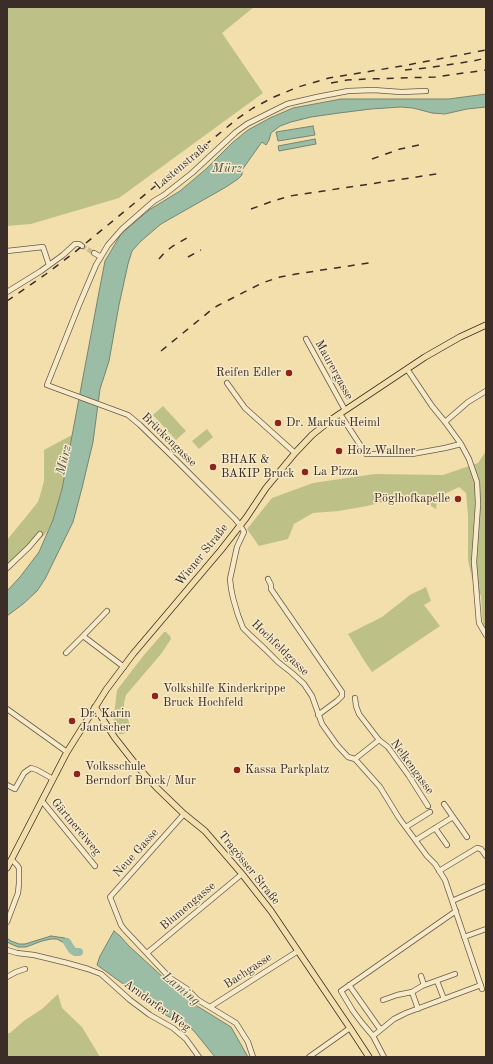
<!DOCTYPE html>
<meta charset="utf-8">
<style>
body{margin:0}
#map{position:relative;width:493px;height:1064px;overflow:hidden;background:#f2dfac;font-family:"Old Standard TT",serif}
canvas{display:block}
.frame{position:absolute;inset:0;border:8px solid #3b2e29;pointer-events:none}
</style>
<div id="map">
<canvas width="493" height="1064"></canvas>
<div class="frame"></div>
</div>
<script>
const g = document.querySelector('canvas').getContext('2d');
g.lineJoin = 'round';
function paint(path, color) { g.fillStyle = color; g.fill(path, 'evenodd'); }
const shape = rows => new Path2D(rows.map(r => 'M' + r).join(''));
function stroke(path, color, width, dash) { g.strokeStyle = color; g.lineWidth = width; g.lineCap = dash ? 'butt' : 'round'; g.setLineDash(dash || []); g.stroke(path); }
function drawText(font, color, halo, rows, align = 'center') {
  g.font = font + ' "Old Standard TT",serif'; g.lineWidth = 3; g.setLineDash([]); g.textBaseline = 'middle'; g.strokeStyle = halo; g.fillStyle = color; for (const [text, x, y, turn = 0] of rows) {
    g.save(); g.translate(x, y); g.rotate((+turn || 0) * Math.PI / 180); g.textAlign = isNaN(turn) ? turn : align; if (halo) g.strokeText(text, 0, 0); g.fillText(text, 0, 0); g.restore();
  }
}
const green = shape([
 [7,7,254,7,222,33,263,93,119,198,31,224,7,226],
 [163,406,186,431,176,440,153,415],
 [207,429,213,437,199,449,192,441],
 [72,435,62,489,53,520,47,532,7,572,7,540,38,502,41,492,44,481,44,450],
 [486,451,486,630,483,625,482,612,481,596,472,578,468,560,468,515,466,493,459,487,438,497,436,509,426,503,420,495,404,497,367,506,339,511,313,513,294,524,288,539,259,546,247,529,272,498,313,483,375,474,443,475,478,463],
 [426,587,431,601,424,605,440,626,372,672,365,662,348,634,382,617,410,595],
 [164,632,166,632,170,636,171,639,161,654,126,695,124,703,124,709,129,722,130,727,127,732,123,734,119,734,113,724,117,690,144,655],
 [58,994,62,1008,82,1027,100,1057,7,1057,7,1033,10,1033,25,1020,42,1009]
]);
const water = shape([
 [486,94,486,107,467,109,445,114,432,113,413,108,401,107,371,109,339,113,311,117,291,122,280,126,271,133,269,140,266,145,262,142,259,146,242,170,242,175,238,179,226,187,161,224,141,241,132,251,128,264,119,305,109,361,100,389,93,442,82,488,73,522,45,579,37,591,23,604,7,616,7,591,20,577,39,552,53,520,62,489,99,292,105,261,121,234,149,210,180,191,206,169,232,143,248,130,270,118,293,108,341,99,449,99,486,94],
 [313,126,315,135,278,141,276,132,313,126],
 [315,139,316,144,279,151,278,146,315,139],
 [114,931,120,936,129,946,189,1001,231,1027,248,1057,215,1057,194,1031,179,1018,169,1017,139,998,133,991,97,965,100,956,114,931],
 [51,936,65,938,69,943,74,950,71,952,66,944,57,939,51,939,42,941,26,947,18,947,11,944,7,942,7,938,11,941,19,944,25,944,51,936]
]);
const river = shape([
 [67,942,72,950,75,952,79,952]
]);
const minorTunnel = shape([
 [82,246,94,253]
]);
const minor = shape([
 [426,91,401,92,373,90,348,91,317,97,287,104,247,124,236,132,192,173,164,195,154,201,122,229,108,245,96,265,79,305,47,385,128,415,140,425,178,462,235,519,240,525,244,532,237,547,230,579,231,588,233,598,238,615,243,628,251,636,265,649,278,662,292,673,304,684,312,696,322,724,337,745,348,757,355,759,380,787,399,818,427,856,435,864,445,880,482,989],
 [7,251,43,247,49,265],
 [94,253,101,257],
 [7,292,41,271,63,255,75,244,79,244,82,246],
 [306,339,345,410],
 [407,369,432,406,445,422,461,444,469,459,477,482,478,504,474,562,479,623,486,635],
 [227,383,245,408,295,453],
 [340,414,366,454,412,454,445,448,461,444],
 [445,422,468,402,486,391],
 [7,568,29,547,40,534],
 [268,579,271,585,271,589,342,692,342,696,337,701,318,715],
 [83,636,107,611],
 [66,653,83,636,124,667],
 [355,698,356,706,359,714,379,740,355,759],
 [7,709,67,752],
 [379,740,388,747,409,776,428,806],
 [7,785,15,789,24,773,28,770,31,768,37,770,53,779],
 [42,801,95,866],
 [444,804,467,837],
 [184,814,110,897,121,925,124,929,170,978,187,989,198,1000,236,1023,248,1042,253,1057],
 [406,827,430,812],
 [435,828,447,845],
 [416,840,453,817],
 [439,871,477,848,481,849,486,856],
 [452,901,486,886],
 [7,922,18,893,19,883,19,868,17,865,12,860],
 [464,937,486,929],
 [7,950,17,953,34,955,67,963,88,969,101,974,130,1000,150,1015,173,1028,186,1039,199,1057],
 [147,953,242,874],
 [421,976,424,985],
 [7,977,16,972,25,969],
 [437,981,444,999],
 [349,985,380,1029],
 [412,992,418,1009],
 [383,1000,397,995,412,992,422,986,455,974],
 [210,1007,298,951],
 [373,1036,394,1019,406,1013,481,985],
 [309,1057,350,1028],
 [384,1057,373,1036,362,1023,353,1011,341,991,456,911]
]);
const major = shape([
 [95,707,115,738,137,766,156,787,184,814,205,831,242,874,271,911,350,1028,369,1057],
 [7,868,67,752,106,690,133,654,221,550,246,518,266,488,295,453,312,435,332,419,425,357,460,337,486,325]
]);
const rail = shape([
 [405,70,427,68,473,61,486,58],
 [331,83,347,80,367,79,435,77,486,70],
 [372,159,400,149,424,144],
 [251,209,273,201,290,196,443,173],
 [188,257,201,250],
 [159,259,165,252,173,246,192,235],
 [7,301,46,274,75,252,237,119,253,108,274,97,298,87,329,78,402,66,486,50],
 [161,351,210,311,217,306,262,283,280,277,296,274,375,262]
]);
const markers = [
 [289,373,4,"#8f2418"],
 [278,423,4,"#8f2418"],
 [339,451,4,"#8f2418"],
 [213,467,4,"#8f2418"],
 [305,472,4,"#8f2418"],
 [458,499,4,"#8f2418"],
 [155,696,4,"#8f2418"],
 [72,721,4,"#8f2418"],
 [237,770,4,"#8f2418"],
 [77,774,4,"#8f2418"]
];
const streetNames = [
 ["Lastenstraße",182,166,-40],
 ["Maurergasse",334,370,61],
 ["Brückengasse",169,440,44],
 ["Wiener Straße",202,555,-51],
 ["Hochfeldgasse",280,648,44],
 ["Nelkengasse",412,767,54],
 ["Gärtnereiweg",76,827,50],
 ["Neue Gasse",136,853,-48],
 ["Tragösser Straße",249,868,51],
 ["Blumengasse",188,906,-40],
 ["Bachgasse",248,971,-33],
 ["Arndorfer Weg",157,1006,36]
];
const poiNames = [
 ["Reifen Edler",281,373,"right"],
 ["Dr. Markus Heiml",286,423],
 ["Holz Wallner",347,451],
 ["BHAK &",221,460],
 ["BAKIP Bruck",221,474],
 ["La Pizza",313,472],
 ["Pöglhofkapelle",450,499,"right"],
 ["Volkshilfe Kinderkrippe",163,689],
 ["Bruck Hochfeld",163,703],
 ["Dr. Karin",80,714],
 ["Jantscher",80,728],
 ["Volksschule",85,767],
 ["Berndorf Bruck/ Mur",85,781],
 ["Kassa Parkplatz",245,770]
];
const waterNames = [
 ["Mürz",227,169],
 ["Mürz",64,460,-77],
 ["Laming",181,989,39]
];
paint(green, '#bec187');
paint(water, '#9cbda5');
stroke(water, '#758473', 1);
stroke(river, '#9cbda5', 8);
stroke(minorTunnel, '#cdbc92', 4.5, [4.5, 2]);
stroke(minor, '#695a4a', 6);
stroke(major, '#3b2e29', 7);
stroke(minor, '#f7eac9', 4.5);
stroke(major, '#f2dfac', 5.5);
stroke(rail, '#3b2e29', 1.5, [7, 7]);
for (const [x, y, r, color] of markers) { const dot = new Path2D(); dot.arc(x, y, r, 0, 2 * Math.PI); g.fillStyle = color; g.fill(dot); stroke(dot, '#f7eac9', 1.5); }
drawText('12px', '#3b2e29', '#f7eac9', streetNames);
drawText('12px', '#3b2e29', '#f7eac9', poiNames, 'left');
drawText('italic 13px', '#535248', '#f7eac9', waterNames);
</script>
